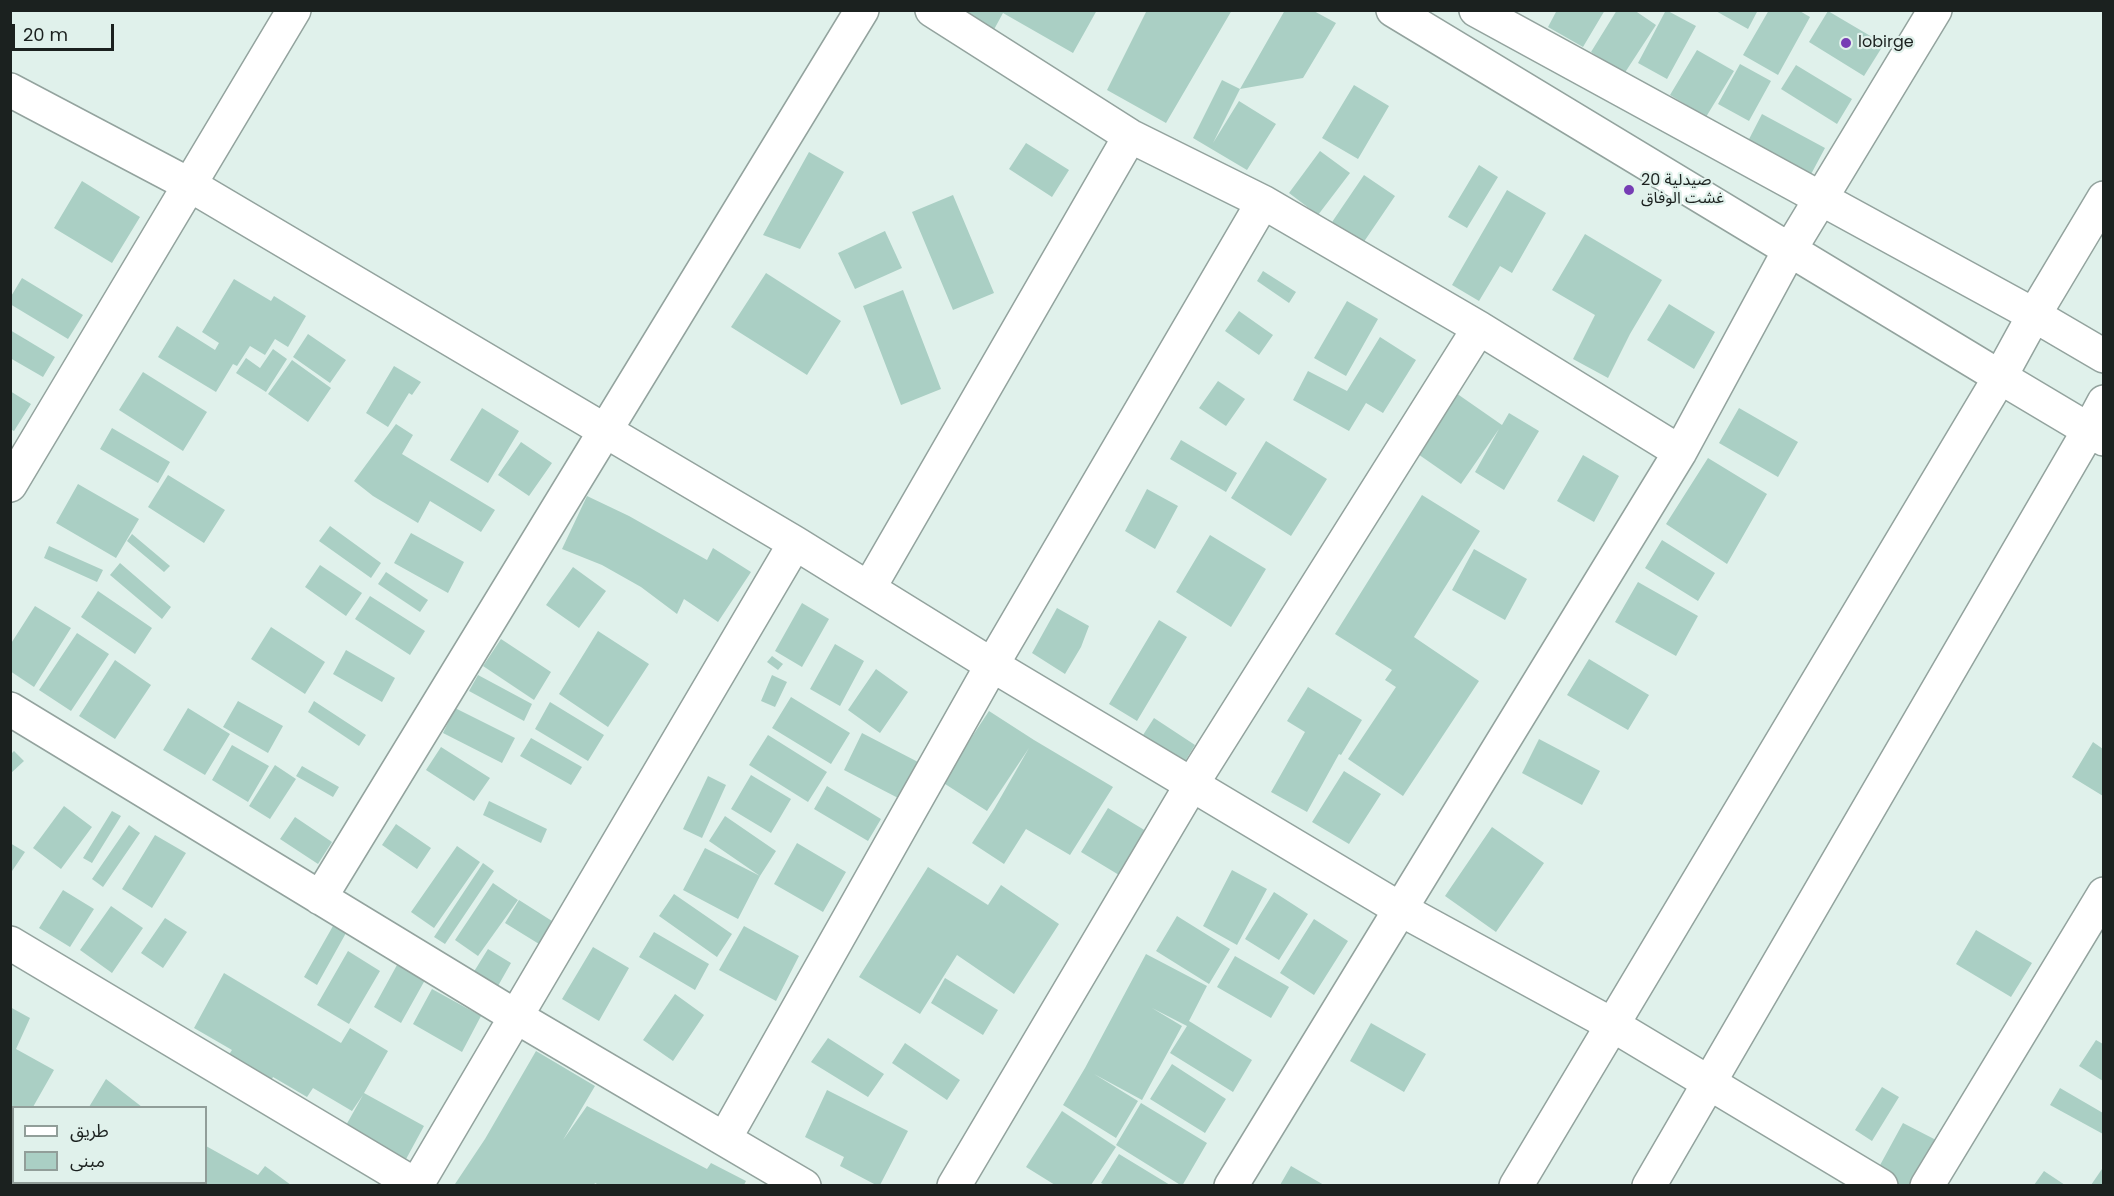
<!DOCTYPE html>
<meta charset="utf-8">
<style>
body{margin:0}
#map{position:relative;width:2114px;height:1196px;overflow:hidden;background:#e0f1eb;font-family:Poppins,"Noto Sans Arabic",sans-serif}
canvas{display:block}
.frame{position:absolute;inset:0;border:12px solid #1b211f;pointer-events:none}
.legend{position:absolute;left:12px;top:1106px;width:195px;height:78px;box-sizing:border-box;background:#e0f1eb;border:2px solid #919e99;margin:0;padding:8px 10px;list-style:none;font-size:18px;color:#1b211f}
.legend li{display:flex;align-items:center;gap:12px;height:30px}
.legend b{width:30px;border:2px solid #919e99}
.scale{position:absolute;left:12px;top:24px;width:102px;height:27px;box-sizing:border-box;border:3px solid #1b211f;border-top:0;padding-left:8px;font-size:18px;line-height:21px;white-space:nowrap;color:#1b211f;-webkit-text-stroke:4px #e0f1eb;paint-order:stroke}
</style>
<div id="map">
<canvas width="2114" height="1196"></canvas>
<div class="frame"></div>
<ul class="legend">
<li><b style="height:8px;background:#fff"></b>طريق</li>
<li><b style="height:16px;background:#aacfc4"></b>مبنى</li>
</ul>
<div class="scale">20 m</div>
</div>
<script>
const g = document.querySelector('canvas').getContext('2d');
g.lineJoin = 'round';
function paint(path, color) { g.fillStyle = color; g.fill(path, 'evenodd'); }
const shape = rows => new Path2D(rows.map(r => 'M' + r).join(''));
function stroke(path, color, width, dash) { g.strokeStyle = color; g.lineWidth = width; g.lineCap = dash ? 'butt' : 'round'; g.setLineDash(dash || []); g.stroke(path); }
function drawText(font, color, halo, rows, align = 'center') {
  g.font = font + ' Poppins,"Noto Sans Arabic",sans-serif'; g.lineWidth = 4.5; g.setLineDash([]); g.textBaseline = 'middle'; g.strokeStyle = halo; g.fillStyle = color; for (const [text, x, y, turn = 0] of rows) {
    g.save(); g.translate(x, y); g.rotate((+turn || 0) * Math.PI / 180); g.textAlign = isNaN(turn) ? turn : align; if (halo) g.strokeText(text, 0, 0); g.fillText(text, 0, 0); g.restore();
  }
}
const building = shape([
 [955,10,1097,10,1073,53,1003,13,991,35],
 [1147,10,1232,10,1166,123,1107,90],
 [1285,10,1312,10,1336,23,1303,78,1240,89],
 [1557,10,1605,10,1583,47,1548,27],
 [1617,10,1634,10,1656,25,1624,74,1591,52],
 [1666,10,1696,26,1667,79,1638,63],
 [1714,10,1758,10,1748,29],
 [1769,10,1798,10,1810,17,1778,75,1743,55],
 [1828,11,1884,44,1864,76,1809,42],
 [1697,50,1734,71,1706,117,1670,95],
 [1740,64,1771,81,1749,121,1718,104],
 [1796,65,1852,99,1837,124,1781,89],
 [1222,80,1240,89,1213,143,1239,101,1276,124,1247,170,1193,138],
 [1354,85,1389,106,1358,159,1322,138],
 [1762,114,1825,148,1809,178,1746,145],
 [1026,143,1069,170,1052,197,1009,169],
 [1320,151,1350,173,1318,215,1289,193],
 [809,152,844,172,800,249,763,235],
 [1479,165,1498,177,1467,228,1448,217],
 [1364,175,1395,196,1359,249,1328,228],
 [82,181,140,217,112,263,54,228],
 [1507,190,1546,213,1512,273,1500,266,1479,301,1452,285],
 [953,195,994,293,953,310,912,212],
 [885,231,902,268,855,289,838,253],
 [1585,234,1662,280,1630,334,1608,378,1573,359,1595,315,1552,290],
 [1263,271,1296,292,1289,303,1257,281],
 [766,273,841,321,807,375,731,327],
 [22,278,83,315,68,339,10,304,10,298],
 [234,279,271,301,274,296,306,316,288,347,275,339,265,355,250,346,237,366,233,364,216,392,158,357,177,326,215,350,219,343,202,332],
 [903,290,941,389,901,405,863,306],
 [1347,301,1378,319,1346,376,1314,358],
 [1669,304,1715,332,1694,369,1647,340],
 [1239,311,1273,335,1259,355,1225,331],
 [10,330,55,357,43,377,10,358],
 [308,334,346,360,330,383,293,357],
 [1380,337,1416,360,1383,413,1366,403,1349,431,1293,400,1308,371,1347,391],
 [273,349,287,359,266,392,236,373,246,358,260,368],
 [292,360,331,388,308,422,268,394],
 [394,366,421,382,412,395,409,393,388,427,366,413],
 [143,372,207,412,183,451,119,410],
 [1218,381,1245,399,1226,426,1199,408],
 [10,391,31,404,14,431,10,429],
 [1456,393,1502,425,1509,413,1539,431,1504,490,1475,472,1499,429,1461,484,1415,452],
 [482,408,519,431,488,483,450,460],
 [1739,408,1798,442,1778,477,1719,443],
 [396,424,413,435,402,454,495,510,481,532,430,501,418,523,373,496,354,481],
 [112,428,170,462,158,483,100,449],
 [1181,440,1237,473,1226,492,1170,459],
 [1266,441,1327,479,1291,536,1231,498],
 [521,442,552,463,529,496,498,475],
 [1583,455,1619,476,1594,522,1557,501],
 [1708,458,1767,494,1727,564,1666,524],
 [168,475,225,510,204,543,148,507],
 [78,484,139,519,116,558,56,523],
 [1147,489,1178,506,1155,549,1125,531],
 [1422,495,1480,531,1414,637,1479,681,1403,796,1348,759,1396,687,1385,680,1392,670,1335,634],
 [587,496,629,516,707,560,713,548,751,572,718,622,684,599,677,614,641,587,602,565,562,549],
 [330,526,381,563,371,578,319,541],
 [411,533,464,562,448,593,394,563],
 [132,534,170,566,164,572,127,541],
 [1210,535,1266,569,1231,627,1176,592],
 [1662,540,1715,573,1698,601,1645,568],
 [49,546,103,570,97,582,44,558],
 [1474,549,1527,579,1505,620,1452,590],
 [120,563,171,607,162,619,110,575],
 [320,565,362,593,346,616,305,587],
 [573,567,606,591,579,628,546,605],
 [386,572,428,600,420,612,378,584],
 [1638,582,1698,616,1676,656,1615,622],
 [98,591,152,628,135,654,81,617],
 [370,596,425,631,410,655,355,619],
 [802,603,829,619,802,667,775,651],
 [35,606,71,628,34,687,10,671,10,645],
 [1057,608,1089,626,1081,647,1065,674,1032,653],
 [1159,620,1187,637,1137,721,1109,704],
 [271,627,325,662,305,694,251,659],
 [598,631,649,664,608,727,559,694],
 [77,633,109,654,71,711,39,690],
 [501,639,551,672,534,700,483,666],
 [835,644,864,661,840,706,810,689],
 [346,650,395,678,382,702,333,674],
 [772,656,783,664,778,670,767,662],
 [1589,659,1649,695,1628,730,1567,695],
 [115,660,151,685,115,739,79,716],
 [876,669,908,692,880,733,848,710],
 [478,675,532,704,524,721,469,691],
 [772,675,787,682,775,707,761,701],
 [1308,687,1362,720,1341,755,1339,754,1307,812,1271,792,1305,732,1287,721],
 [791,697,850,733,831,764,772,728],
 [238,701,283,726,268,753,223,727],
 [314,701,366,735,359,746,308,712],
 [550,702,604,735,588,761,535,729],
 [188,708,230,734,205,775,163,750],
 [455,708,515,738,502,763,443,733],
 [989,711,1034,740,1113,787,1070,855,1026,829,1004,864,972,843,994,809,1029,748,987,811,942,782],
 [1154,718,1195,745,1176,776,1134,749],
 [862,733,918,762,900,799,844,770],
 [768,735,827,772,808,802,749,765],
 [531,738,582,767,571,785,520,756],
 [1539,739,1600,771,1582,805,1522,773],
 [2093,742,2103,749,2103,796,2072,777],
 [232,745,269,766,248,802,212,780],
 [441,747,490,778,474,801,426,770],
 [14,751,24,761,10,774,10,755],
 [275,765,296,779,270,819,249,806],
 [302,766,339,787,333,797,296,776],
 [1344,771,1381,794,1349,844,1312,822],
 [751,775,791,799,771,833,731,809],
 [708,776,726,785,702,838,683,829],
 [827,786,881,819,868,841,814,809],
 [489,801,547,829,541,843,483,815],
 [64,806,92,827,61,869,33,848],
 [1108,808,1146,831,1119,875,1081,852],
 [112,811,121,816,92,863,83,858],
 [725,816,776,851,760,876,709,841],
 [295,817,332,842,318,864,280,839],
 [396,824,431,848,417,869,382,845],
 [129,825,140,833,103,887,92,879],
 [1492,827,1544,863,1496,932,1445,896],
 [155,835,186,853,152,908,122,889],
 [10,843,25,852,10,874],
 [797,843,846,872,823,912,774,884],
 [457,846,480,862,434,928,411,912],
 [705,848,760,876,738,919,683,890],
 [483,863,494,871,445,944,434,937],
 [928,867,988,905,1001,885,1059,924,1014,994,957,955,920,1014,859,977],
 [1232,870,1267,889,1237,945,1203,926],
 [493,883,518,900,478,956,455,940],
 [63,890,94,909,70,947,39,928],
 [1274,892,1308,914,1279,960,1245,939],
 [674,894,732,934,717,957,659,916],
 [519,900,552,921,539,944,505,923],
 [111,906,143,928,112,973,80,950],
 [1177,916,1230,949,1209,984,1156,951],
 [165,918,187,932,163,968,141,953],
 [1314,919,1348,941,1314,995,1280,973],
 [333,926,346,933,317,985,304,977],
 [744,926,799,956,776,1001,719,970],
 [1976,930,2032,963,2011,997,1956,964],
 [654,932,709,964,695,990,639,957],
 [593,947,629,968,599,1021,562,999],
 [488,949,511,963,494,993,470,978],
 [348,951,380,971,349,1024,317,1005],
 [1146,954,1207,986,1189,1021,1252,1060,1233,1092,1170,1053,1187,1026,1152,1008,1182,1026,1142,1100,1094,1074,1138,1101,1116,1138,1063,1105,1085,1068],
 [1235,956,1289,987,1271,1018,1217,987],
 [397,965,425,980,401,1023,374,1007],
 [224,973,341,1043,350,1028,388,1051,364,1093,424,1126,405,1161,340,1136,363,1095,352,1111,313,1088,307,1097,273,1077,269,1084,226,1059,232,1050,194,1028],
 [945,978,998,1010,983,1035,931,1003],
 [432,989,481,1016,462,1052,413,1024],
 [675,994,704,1015,673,1061,643,1040],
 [10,1007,30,1018,16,1049,54,1070,33,1107,14,1107,14,1130,10,1128],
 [1371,1023,1426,1054,1404,1092,1350,1061],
 [828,1038,884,1074,868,1097,811,1062],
 [2096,1040,2103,1044,2103,1081,2079,1066],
 [905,1043,960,1080,947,1100,892,1063],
 [536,1051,595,1086,563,1140,587,1106,707,1169,711,1163,746,1181,744,1185,599,1185,595,1183,594,1185,458,1185,455,1184,485,1139],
 [1172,1064,1226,1099,1205,1133,1150,1099],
 [106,1079,142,1107,89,1107],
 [1882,1087,1899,1097,1872,1141,1855,1130],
 [2060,1088,2103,1113,2103,1134,2050,1105],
 [827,1090,908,1131,880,1185,876,1185,840,1166,844,1157,805,1137],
 [1141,1103,1207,1143,1182,1186,1116,1145],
 [1062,1111,1116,1147,1091,1185,1055,1185,1026,1167],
 [1903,1123,1936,1140,1911,1185,1887,1185,1873,1178],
 [206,1146,258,1175,265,1166,291,1185,94,1185,95,1182,206,1182],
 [1119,1154,1170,1185,1105,1185,1101,1183],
 [1291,1166,1324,1185,1280,1185],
 [2102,1169,2103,1170,2103,1185,2091,1185],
 [2044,1171,2065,1185,2034,1185]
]);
const street = shape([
 [932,10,1130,136,1263,202,1479,328,1680,452],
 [1393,10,2000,377],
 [1476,10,2034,315],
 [10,90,190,185,795,543,992,665,1400,909,1611,1024,1881,1186],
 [10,485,294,10],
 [869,588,1130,136],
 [10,709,515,1016,804,1186],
 [320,898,862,10],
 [10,943,417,1186],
 [725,1138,992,665,1263,202],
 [14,1182,19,1186],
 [416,1186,795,543],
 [954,1186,1192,784,1479,328],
 [1231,1186,1680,452,1789,251,1935,10],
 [1927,1186,2104,894]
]);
const secondary = shape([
 [2034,315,2104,356],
 [2000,377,2104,439],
 [1516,1186,2000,377,2034,315,2104,198],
 [1649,1186,2089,430,2104,402]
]);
const markers = [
 [1846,43,6,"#763db4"],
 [1629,190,6,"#763db4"]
];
const poiNames = [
 ["lobirge",1858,43],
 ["صيدلية 20",1641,181],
 ["غشت الوفاق",1641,199]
];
paint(building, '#aacfc4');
stroke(street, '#93a39e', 36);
stroke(secondary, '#93a39e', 36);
stroke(street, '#fff', 33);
stroke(secondary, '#fff', 33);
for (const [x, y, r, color] of markers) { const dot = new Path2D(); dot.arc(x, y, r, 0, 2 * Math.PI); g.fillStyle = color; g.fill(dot); stroke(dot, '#e0f1eb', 2); }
drawText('16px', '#1b211f', '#e0f1eb', poiNames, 'left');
</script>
